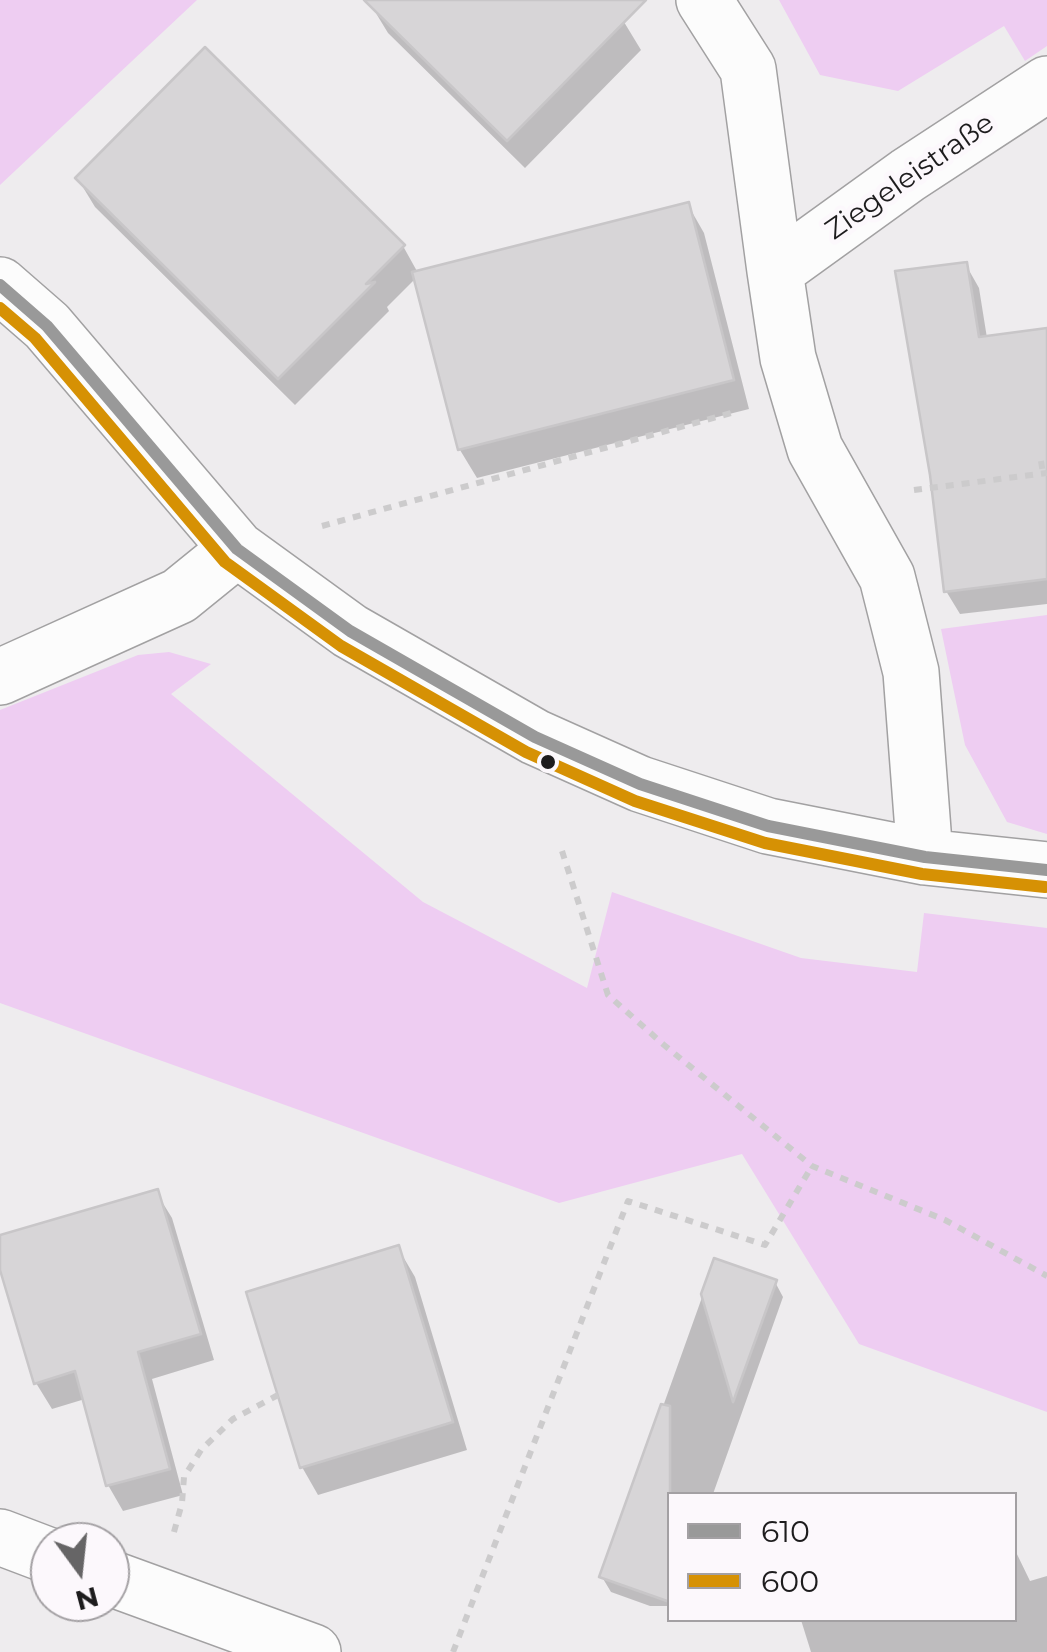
<!DOCTYPE html>
<meta charset="utf-8">
<style>
body{margin:0}
#map{position:relative;width:1047px;height:1652px;overflow:hidden;background:#eeecee;font-family:Montserrat,sans-serif}
canvas{display:block}
.legend{position:absolute;left:667px;top:1492px;width:350px;height:130px;box-sizing:border-box;background:#fcf8fc;border:2px solid #a3a0a3;margin:0;padding:12px 18px;list-style:none;font-size:30px;color:#1d1c1d}
.legend li{display:flex;align-items:center;gap:20px;height:50px}
.legend b{width:50px;border:2px solid #a3a0a3}
.north{position:absolute;left:30px;top:1522px;width:100px;height:100px;box-sizing:border-box;background:#fcf8fc;border:2px solid #a3a0a3;border-radius:50%;rotate:165deg;font-size:28px;font-weight:700;line-height:40px;text-align:center;color:#1d1c1d}
.north::after{content:'';display:block;margin:auto;width:35px;height:45px;background:#666566;clip-path:polygon(50% 0,100% 100%,50% 72%,0 100%)}
</style>
<div id="map">
<canvas width="1047" height="1652"></canvas>
<ul class="legend">
<li><b style="height:12px;background:#999"></b>610</li>
<li><b style="height:12px;background:#d69104"></b>600</li>
</ul>
<div class="north">N</div>
</div>
<script>
const g = document.querySelector('canvas').getContext('2d');
g.lineJoin = 'round';
function paint(path, color) { g.fillStyle = color; g.fill(path, 'evenodd'); }
const shape = rows => new Path2D(rows.map(r => 'M' + r).join(''));
function stroke(path, color, width, dash) { g.strokeStyle = color; g.lineWidth = width; g.lineCap = dash ? 'butt' : 'round'; g.setLineDash(dash || []); g.stroke(path); }
function drawText(font, color, halo, rows, align = 'center') {
  g.font = font + ' Montserrat,sans-serif'; g.lineWidth = 10; g.setLineDash([]); g.textBaseline = 'middle'; g.strokeStyle = halo; g.fillStyle = color; for (const [text, x, y, turn = 0] of rows) {
    g.save(); g.translate(x, y); g.rotate((+turn || 0) * Math.PI / 180); g.textAlign = isNaN(turn) ? turn : align; if (halo) g.strokeText(text, 0, 0); g.fillText(text, 0, 0); g.restore();
  }
}
const green = shape([
 [0,0,197,0,0,185],
 [779,0,1047,0,1047,46,1025,61,1004,26,898,91,820,75],
 [1047,615,1047,834,1007,822,965,745,941,629],
 [169,652,211,664,171,694,423,902,587,988,612,892,801,958,917,972,924,913,1047,928,1047,1412,859,1344,742,1154,559,1203,0,1003,0,710,138,655]
]);
const shadow = shape([
 [376,0,602,0,624,22,641,50,525,168,388,33,371,5],
 [78,179,403,246,418,273,688,205,704,233,749,409,477,478,460,450,416,278,387,307,389,311,295,405,95,207],
 [966,265,979,288,987,338,1047,330,1047,604,960,614,946,591],
 [156,1192,172,1218,214,1360,152,1379,183,1495,123,1511,108,1485,85,1399,52,1409,36,1383,0,1261,0,1237],
 [398,1248,415,1277,467,1450,318,1495,302,1467],
 [715,1261,775,1282,783,1297,713,1494,670,1494,670,1606,650,1606,611,1592,602,1577],
 [1014,1548,1030,1581,1047,1576,1047,1652,811,1652,801,1620,1014,1620]
]);
const building = shape([
 [364,0,646,0,507,141,364,0],
 [205,47,405,245,366,284,375,282,278,379,75,178,205,47],
 [689,202,734,380,458,450,412,272,689,202],
 [967,262,979,337,1047,328,1047,579,944,592,930,475,895,271,967,262],
 [158,1189,201,1334,138,1352,170,1469,106,1486,75,1371,34,1384,0,1270,0,1235,158,1189],
 [399,1245,453,1422,300,1468,246,1292,399,1245],
 [714,1258,777,1280,733,1402,701,1294,714,1258],
 [661,1404,670,1406,670,1602,599,1577,661,1404]
]);
const path = shape([
 [1041,461,1043,474],
 [914,490,1047,473],
 [322,526,735,412],
 [562,851,608,995,664,1045,812,1166,945,1220,1047,1276],
 [174,1532,182,1503,184,1477,201,1450,233,1419,278,1395],
 [453,1652,628,1201,765,1245,812,1166]
]);
const minor = shape([
 [704,0,748,69,775,271],
 [0,285,47,326,237,549,350,631,535,737,640,784,768,826,925,857,1047,870],
 [0,677,179,596,237,549],
 [925,857,911,672,887,577,815,449,788,358,775,271,908,175,1047,84],
 [0,1537,50,1556],
 [110,1578,313,1652]
]);
const bus1 = shape([
 [0,285,47,326,237,549,350,631,535,737,640,784,768,826,925,857,1047,870]
]);
const bus2 = shape([
 [0,308,35,338,225,562,341,646,526,752,635,801,765,843,922,874,1045,887]
]);
const markers = [
 [548,762,9,"#1d1c1d"]
];
const streetNames = [
 ["Ziegeleistraße",910,177,-35]
];
paint(green, '#eecdf2');
paint(shadow, '#0003');
paint(building, '#d7d5d7');
stroke(building, '#c8c6c8', 2.5);
stroke(minor, '#a2a1a2', 58);
stroke(path, '#cccbcc', 6, [8, 8]);
stroke(minor, '#fcfcfc', 55);
stroke(bus1, '#999', 12);
stroke(bus2, '#d69104', 12);
for (const [x, y, r, color] of markers) { const dot = new Path2D(); dot.arc(x, y, r, 0, 2 * Math.PI); g.fillStyle = color; g.fill(dot); stroke(dot, '#fcf8fc', 4); }
drawText('28px', '#1d1c1d', '#fcf8fc', streetNames);
</script>
